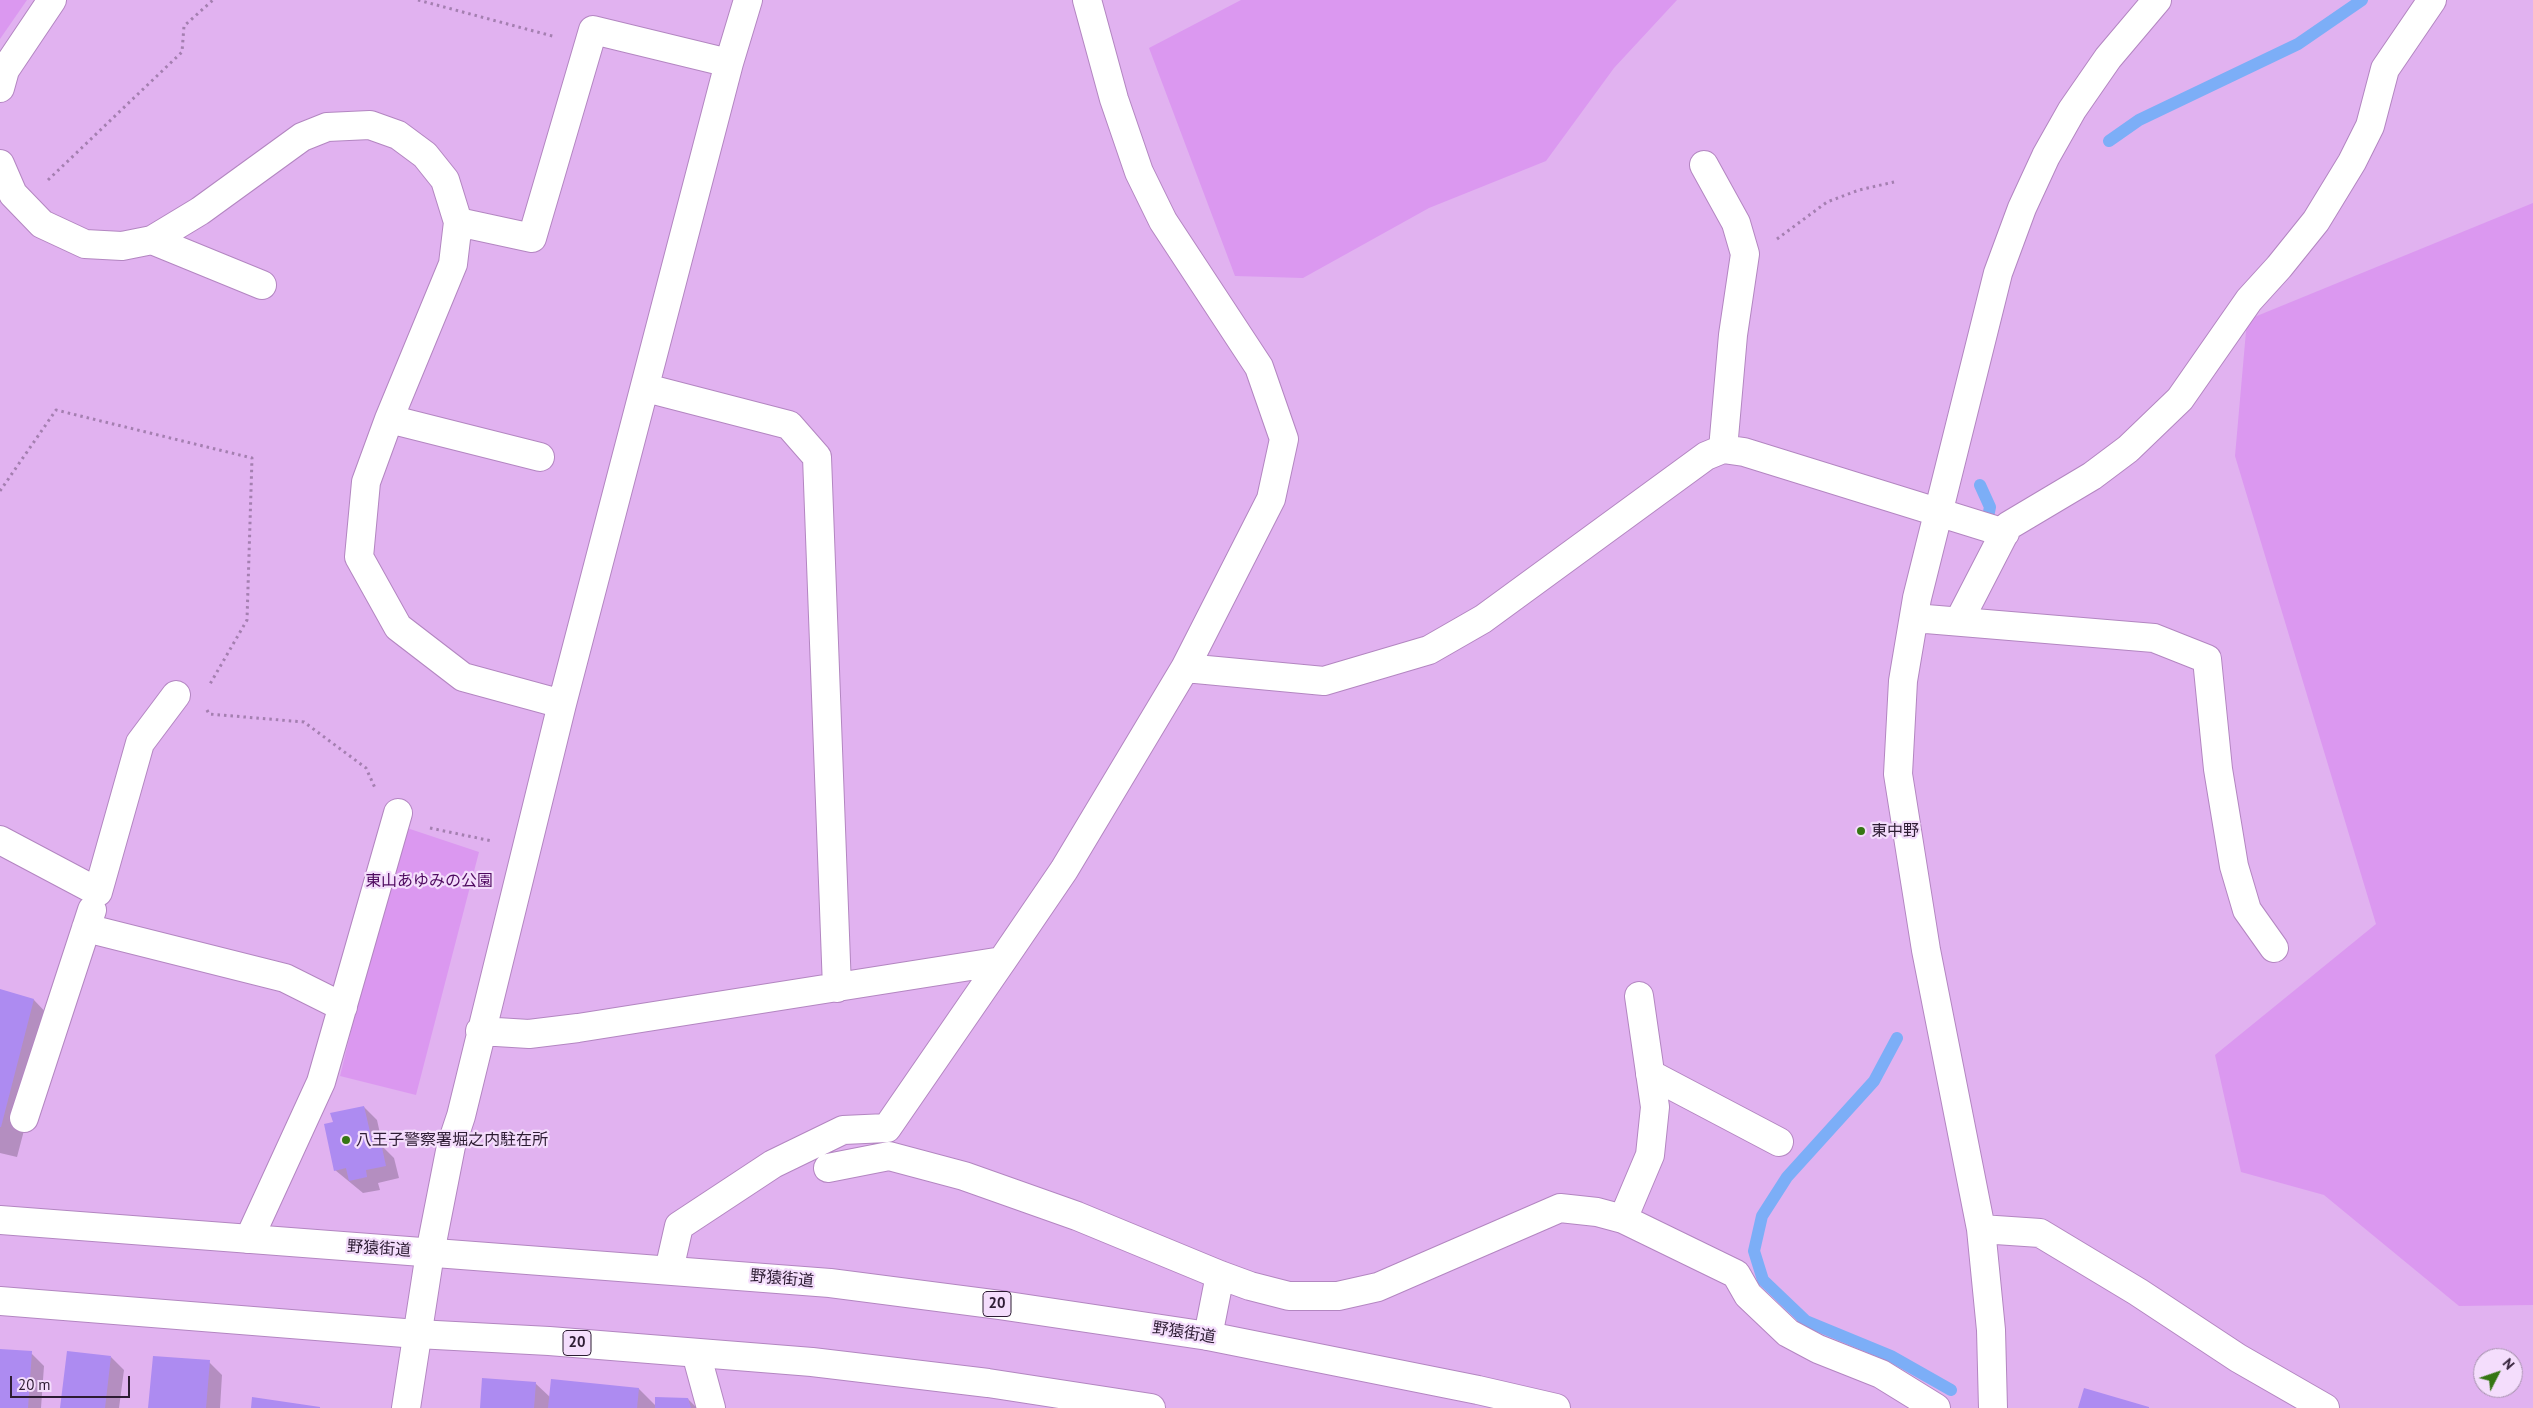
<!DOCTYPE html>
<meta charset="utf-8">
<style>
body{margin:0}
#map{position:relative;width:2533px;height:1408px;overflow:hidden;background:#e1b2f0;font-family:"PT Sans",sans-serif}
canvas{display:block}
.north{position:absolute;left:2473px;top:1348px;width:50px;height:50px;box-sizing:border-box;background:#f4ddfc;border:1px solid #a490ac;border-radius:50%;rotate:49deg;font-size:14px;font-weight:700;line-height:20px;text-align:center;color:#2d1c33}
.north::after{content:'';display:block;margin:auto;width:18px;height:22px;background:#357613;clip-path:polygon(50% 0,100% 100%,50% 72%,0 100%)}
.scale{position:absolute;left:10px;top:1376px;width:120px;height:22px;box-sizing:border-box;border:2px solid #2d1c33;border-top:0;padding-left:6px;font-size:15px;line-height:18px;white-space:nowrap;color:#2d1c33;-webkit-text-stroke:4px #f4ddfc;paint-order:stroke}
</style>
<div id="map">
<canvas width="2533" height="1408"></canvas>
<div class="north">N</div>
<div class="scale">20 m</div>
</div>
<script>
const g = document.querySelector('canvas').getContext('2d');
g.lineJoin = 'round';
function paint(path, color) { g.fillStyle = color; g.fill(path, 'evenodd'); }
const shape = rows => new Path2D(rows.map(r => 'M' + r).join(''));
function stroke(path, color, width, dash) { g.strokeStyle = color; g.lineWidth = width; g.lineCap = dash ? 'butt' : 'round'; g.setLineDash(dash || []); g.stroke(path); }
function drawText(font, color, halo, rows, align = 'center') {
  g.font = font + ' "PT Sans","Noto Sans JP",sans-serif'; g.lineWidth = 4.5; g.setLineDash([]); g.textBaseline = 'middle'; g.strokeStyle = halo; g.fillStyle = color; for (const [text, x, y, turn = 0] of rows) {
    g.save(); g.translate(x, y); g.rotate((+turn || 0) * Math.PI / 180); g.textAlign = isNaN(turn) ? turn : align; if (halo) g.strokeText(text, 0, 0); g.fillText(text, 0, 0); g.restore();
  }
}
const green = shape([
 [0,0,27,0,0,39],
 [1241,0,1677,0,1614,68,1546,161,1429,208,1303,278,1235,276,1149,48],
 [2533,203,2533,1305,2459,1306,2324,1195,2241,1172,2215,1055,2376,924,2235,456,2247,320],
 [401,826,479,852,416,1095,340,1076]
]);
const shadow = shape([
 [0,991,34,1000,53,1020,17,1157,0,1153],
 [364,1107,377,1120,383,1147,394,1158,399,1178,378,1183,380,1190,363,1193,335,1170,334,1123],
 [0,1350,31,1353,44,1366,41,1408,0,1408],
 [111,1357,124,1370,119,1408,61,1408],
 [209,1362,222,1375,220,1408,150,1408],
 [535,1383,551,1398,639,1389,656,1406,688,1399,697,1408,481,1408]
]);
const stream = shape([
 [2109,141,2139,120,2298,44,2362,0],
 [1980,485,1990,507,1987,522],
 [1897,1038,1874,1081,1787,1177,1762,1216,1754,1251,1763,1280,1806,1321,1891,1356,1951,1390]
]);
const building = shape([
 [0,989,34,999,1,1127,0,1127],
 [364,1106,373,1145,381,1143,386,1166,366,1170,367,1177,349,1181,346,1168,334,1171,324,1124,333,1122,330,1113],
 [0,1349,32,1351,28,1408,0,1408],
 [67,1351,111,1356,105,1408,60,1408],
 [153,1356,210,1360,206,1408,148,1408],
 [482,1378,536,1382,534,1408,480,1408],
 [551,1379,639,1388,637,1408,548,1408],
 [2084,1388,2149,1407,2149,1408,2078,1408],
 [252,1397,320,1407,320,1408,251,1408],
 [655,1397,688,1398,691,1408,655,1408]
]);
const path = shape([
 [418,0,556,37],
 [48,180,182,52,184,26,213,0],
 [1777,239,1827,202,1859,190,1894,182],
 [0,491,56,410,252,458,247,620,210,684],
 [207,710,209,714,304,722,366,768,375,788],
 [430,828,492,841]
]);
const minor = shape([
 [0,88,5,70,52,0],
 [0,164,13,194,42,224,85,244,122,246,152,240,200,211,302,137,327,127,370,125,398,135,425,155,445,180,458,222,453,264,389,419,366,482,359,557,398,627,463,677,562,704],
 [1704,165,1736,223,1745,254,1733,335,1723,449],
 [458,222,532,238,593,30,729,63],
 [152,240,262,285],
 [646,388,789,425,817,457,837,988],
 [389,419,540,457],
 [1914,618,2154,638,2207,659,2218,769,2234,866,2247,910,2274,948],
 [1959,621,2008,526,2092,476,2128,449,2180,399,2249,300,2279,267,2316,221,2352,162,2370,126,2385,69,2432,0],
 [1185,668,1324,681,1429,650,1483,619,1706,456,1723,449,1744,452,2005,533],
 [0,840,98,892,140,743,176,695],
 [86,928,285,978,343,1007],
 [1002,961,1064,870,1185,668,1271,499,1284,439,1259,367,1163,221,1139,172,1114,99,1087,0],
 [480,1031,529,1034,578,1028,1002,961,887,1128,843,1130,773,1164,679,1226,669,1270],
 [1650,1074,1779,1142],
 [24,1118,92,910],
 [828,1168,889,1156,964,1176,1077,1216,1220,1275,1250,1286,1289,1296,1338,1296,1378,1287,1560,1208,1597,1212,1623,1219,1736,1274,1748,1295,1788,1333,1818,1349,1881,1374,1936,1408],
 [1623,1219,1650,1155,1655,1107,1639,996],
 [1981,1229,2040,1233,2138,1292,2238,1358,2325,1408],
 [249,1239,321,1082,398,813],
 [1208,1336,1220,1275],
 [696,1353,711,1408],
 [406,1408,430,1253,451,1146,461,1116,562,704,729,63,748,0],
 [1993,1408,1991,1330,1981,1229,1926,950,1898,774,1903,681,1917,598,1998,273,2022,208,2046,156,2072,110,2108,58,2157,0]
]);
const major = shape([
 [0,1220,830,1283,1000,1305,1208,1336,1478,1390,1556,1408],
 [0,1301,417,1334,549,1341,812,1362,988,1383,1151,1408]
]);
const markers = [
 [1861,831,5,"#357613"],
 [346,1140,5,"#357613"]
];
const shields = [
 [997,1304,28],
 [577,1343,28]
];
const shieldNames = [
 ["20",997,1304],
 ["20",577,1343]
];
const poiNames = [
 ["東中野",1871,831],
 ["八王子警察署堀之内駐在所",356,1140]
];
const parkNames = [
 ["東山あゆみの公園",429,881]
];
const streetNames = [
 ["野猿街道",379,1249,4],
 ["野猿街道",782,1279,5],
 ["野猿街道",1184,1333,9]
];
paint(green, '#db98f0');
paint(shadow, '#0003');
stroke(stream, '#7caef7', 12);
paint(building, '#ad8bf1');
stroke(minor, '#b386c1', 30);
stroke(major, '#b386c1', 30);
stroke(path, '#a47fb0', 3, [2.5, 4]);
stroke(minor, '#fff', 28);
stroke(major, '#fff', 28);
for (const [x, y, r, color] of markers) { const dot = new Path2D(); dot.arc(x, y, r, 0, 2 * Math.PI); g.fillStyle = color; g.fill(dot); stroke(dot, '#f4ddfc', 2); }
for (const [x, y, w] of shields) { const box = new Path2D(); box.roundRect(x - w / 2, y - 12.5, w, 25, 4); g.fillStyle = '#f4ddfc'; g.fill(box); stroke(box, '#2d1c33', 1); }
drawText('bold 15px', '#2d1c33', null, shieldNames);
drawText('16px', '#2d1c33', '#f4ddfc', poiNames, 'left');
drawText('16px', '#4e095f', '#f4ddfc', parkNames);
drawText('16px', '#2d1c33', '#f4ddfc', streetNames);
</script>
